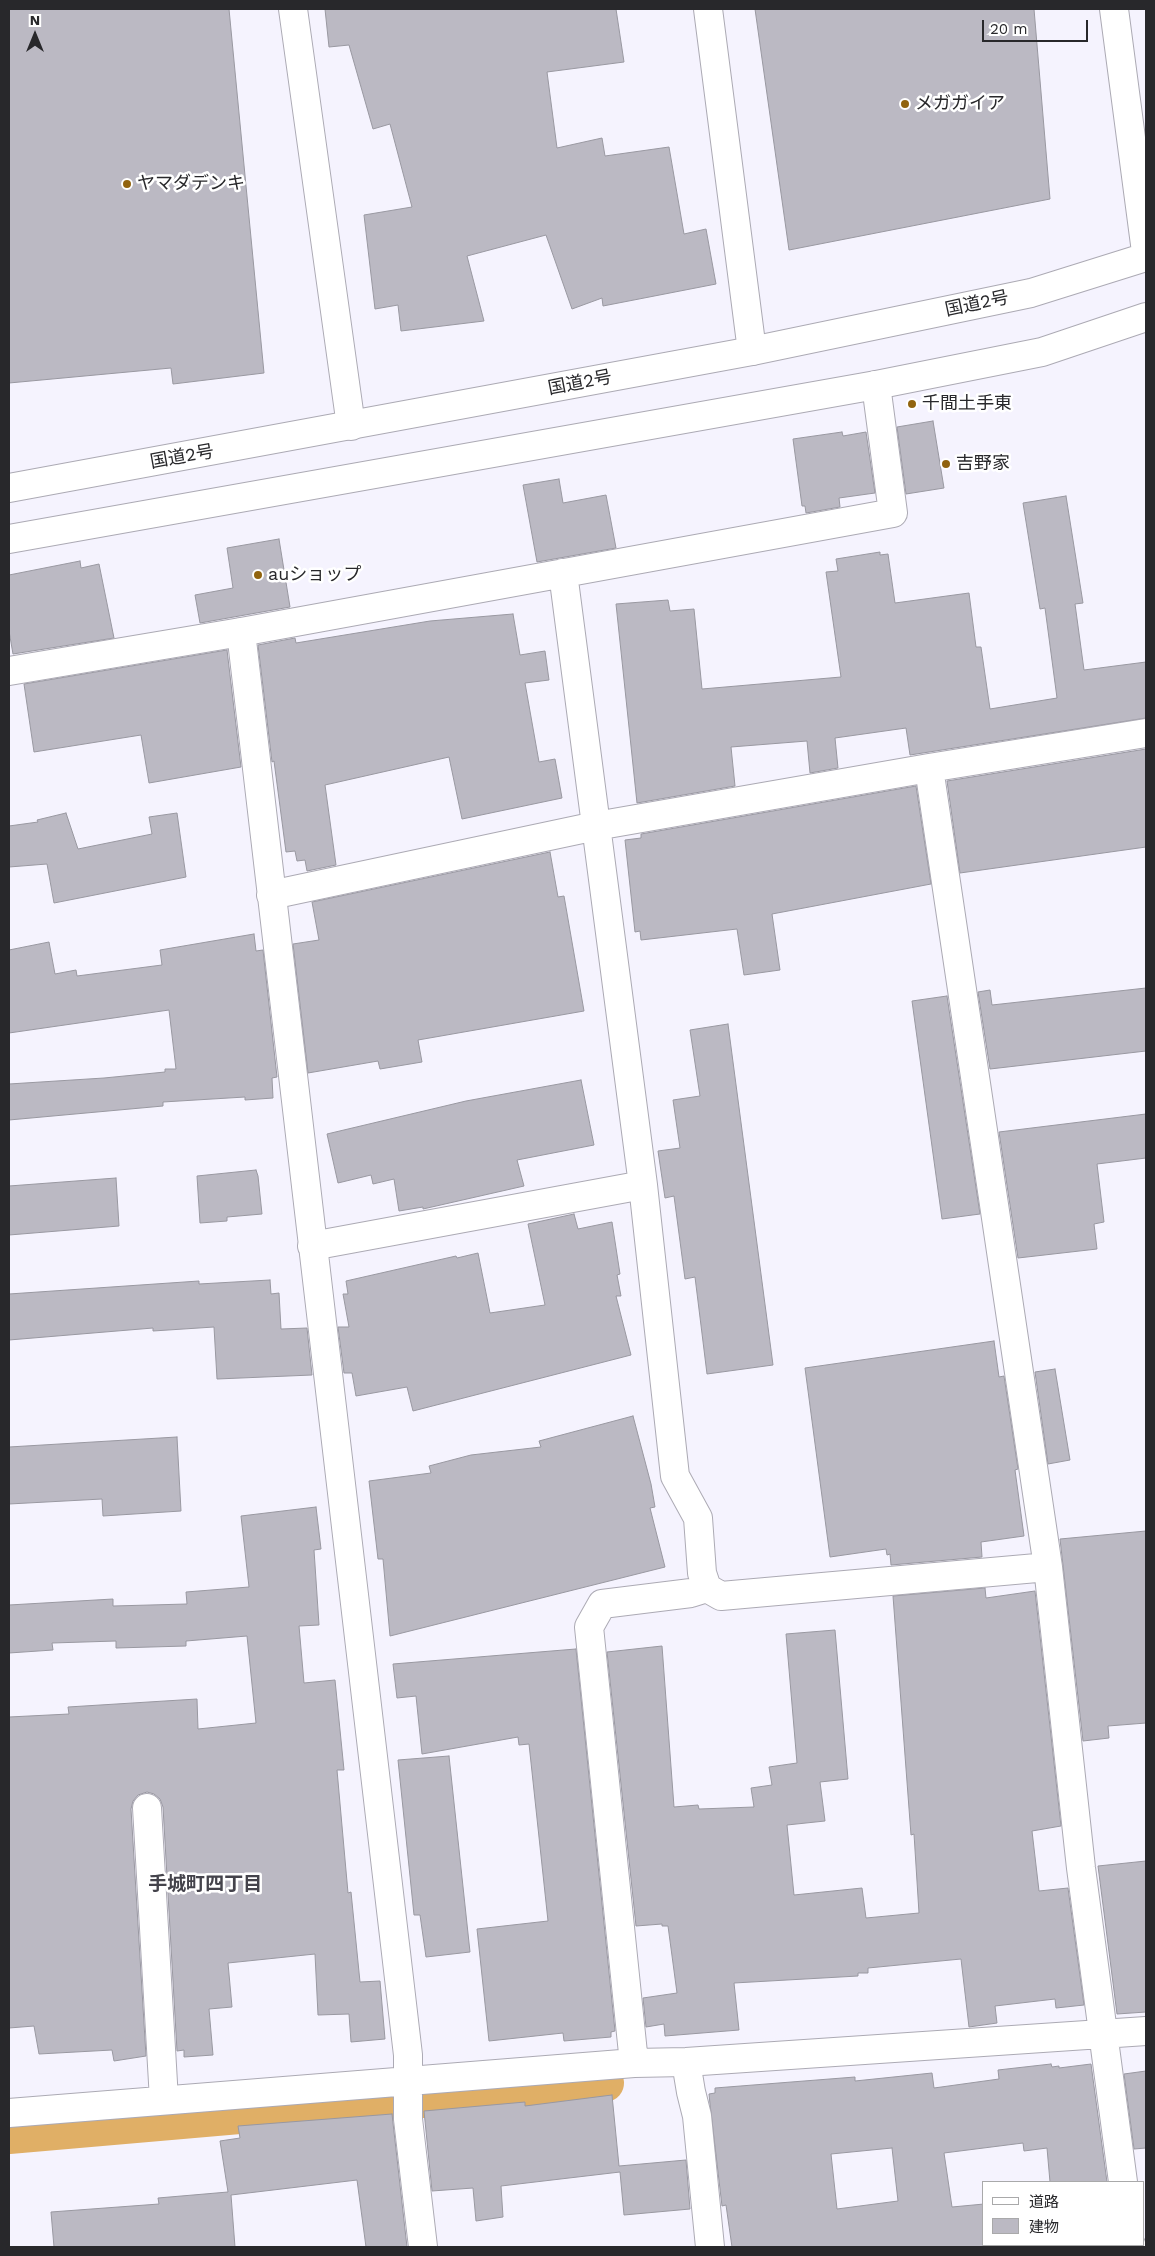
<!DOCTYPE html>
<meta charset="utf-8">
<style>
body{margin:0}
#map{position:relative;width:1155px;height:2256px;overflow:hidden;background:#f5f3fe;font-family:"Work Sans","Noto Sans JP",sans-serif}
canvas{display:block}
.frame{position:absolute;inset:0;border:10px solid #28282b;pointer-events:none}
.legend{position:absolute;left:982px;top:2181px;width:162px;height:65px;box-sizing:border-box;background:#fff;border:1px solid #a9a9aa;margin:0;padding:6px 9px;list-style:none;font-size:15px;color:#28282b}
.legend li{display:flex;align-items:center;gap:10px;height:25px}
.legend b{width:25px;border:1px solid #a9a9aa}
.north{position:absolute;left:10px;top:10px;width:50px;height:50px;-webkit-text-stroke:4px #fff;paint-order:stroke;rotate:0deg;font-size:14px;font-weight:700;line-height:20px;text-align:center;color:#28282b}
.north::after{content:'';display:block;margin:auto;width:18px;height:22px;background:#28282b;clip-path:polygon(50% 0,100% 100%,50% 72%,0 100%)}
.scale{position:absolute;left:982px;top:20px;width:106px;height:22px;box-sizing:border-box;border:2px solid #28282b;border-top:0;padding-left:6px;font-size:15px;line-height:18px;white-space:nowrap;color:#28282b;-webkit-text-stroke:4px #fff;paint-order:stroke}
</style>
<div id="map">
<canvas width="1155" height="2256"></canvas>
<div class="frame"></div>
<ul class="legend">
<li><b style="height:6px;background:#fff"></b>道路</li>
<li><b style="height:14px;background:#bbb9c3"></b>建物</li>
</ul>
<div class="north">N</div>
<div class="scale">20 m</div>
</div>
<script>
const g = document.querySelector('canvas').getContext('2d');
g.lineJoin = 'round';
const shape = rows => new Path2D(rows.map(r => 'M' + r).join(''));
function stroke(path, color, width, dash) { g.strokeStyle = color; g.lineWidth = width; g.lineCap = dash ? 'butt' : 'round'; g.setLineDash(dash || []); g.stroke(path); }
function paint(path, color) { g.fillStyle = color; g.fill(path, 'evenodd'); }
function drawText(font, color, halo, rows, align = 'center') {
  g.font = font + ' "Work Sans","Noto Sans JP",sans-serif'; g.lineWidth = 5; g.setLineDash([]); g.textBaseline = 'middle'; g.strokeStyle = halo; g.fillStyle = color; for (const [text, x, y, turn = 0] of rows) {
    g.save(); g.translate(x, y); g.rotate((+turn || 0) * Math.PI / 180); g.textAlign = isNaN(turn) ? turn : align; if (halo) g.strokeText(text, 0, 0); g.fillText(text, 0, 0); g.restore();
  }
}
const canal = shape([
 [425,2099,605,2083],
 [9,2135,389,2102]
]);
const building = shape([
 [9,9,229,9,264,373,173,384,171,368,9,383,9,9],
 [325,9,616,9,624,62,547,72,557,148,602,138,605,156,669,147,684,234,706,229,716,284,603,306,602,298,572,309,546,235,467,256,484,321,401,331,398,305,375,309,364,215,412,207,390,124,373,129,349,45,329,47,325,9],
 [755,9,1034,9,1050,199,789,250,755,9],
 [933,421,944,488,906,494,897,427,933,421],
 [842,432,843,436,866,432,875,493,839,498,840,507,806,513,805,506,802,506,793,439,842,432],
 [559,479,563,503,606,495,616,548,537,562,523,485,559,479],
 [1066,496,1083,603,1075,604,1084,670,1146,662,1146,718,910,755,906,728,835,738,838,768,810,773,807,741,731,747,735,786,637,803,616,604,668,600,670,611,694,609,702,689,841,677,826,572,838,571,836,559,880,552,880,555,888,554,895,603,969,593,976,647,981,647,990,709,1057,698,1045,608,1040,609,1023,503,1066,496],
 [279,539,290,607,200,623,195,595,233,588,227,548,279,539],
 [80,561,81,568,99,564,114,638,13,654,9,631,9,575,80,561],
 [513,614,520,655,545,651,549,680,525,683,539,762,555,759,562,798,462,819,449,757,325,785,336,865,307,871,305,860,297,861,295,851,286,852,274,761,272,762,258,645,295,638,296,643,430,621,513,614],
 [227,650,241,767,149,783,141,735,34,752,24,684,227,650],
 [1146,749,1146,847,960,873,947,781,1146,749],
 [916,786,931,884,772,914,780,970,744,975,737,929,641,940,640,931,635,932,625,840,641,838,641,834,916,786],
 [66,813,78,849,152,834,149,817,177,813,186,877,54,903,47,864,9,867,9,826,38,822,37,820,66,813],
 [550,852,558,897,564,896,584,1011,418,1040,422,1062,380,1069,378,1061,308,1073,293,944,319,940,312,902,550,852],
 [254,934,256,951,263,950,277,1077,272,1078,273,1098,245,1100,245,1097,163,1102,163,1106,9,1120,9,1084,104,1078,165,1072,165,1069,176,1069,169,1010,9,1033,9,950,49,942,55,974,76,970,77,976,162,965,160,950,254,934],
 [1146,988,1146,1051,990,1069,978,992,990,990,992,1005,1146,988],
 [947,996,980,1214,942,1219,912,1001,947,996],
 [728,1024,773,1365,707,1374,695,1277,685,1279,674,1196,665,1198,658,1151,680,1148,673,1100,700,1096,690,1030,728,1024],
 [581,1080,594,1145,517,1160,524,1186,423,1209,423,1207,399,1211,394,1179,373,1184,371,1175,338,1183,327,1134,466,1101,581,1080],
 [1146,1114,1146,1158,1097,1164,1104,1222,1094,1224,1097,1249,1018,1258,999,1132,1146,1114],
 [256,1170,258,1176,262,1214,227,1217,227,1221,200,1223,197,1176,256,1170],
 [116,1178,119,1226,9,1235,9,1186,116,1178],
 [574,1214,578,1229,612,1222,620,1274,617,1275,621,1296,616,1296,631,1355,413,1411,407,1387,356,1396,352,1373,344,1373,338,1327,349,1327,343,1294,348,1294,346,1281,456,1256,457,1258,478,1253,490,1313,545,1305,528,1224,574,1214],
 [270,1280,271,1294,279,1293,281,1329,307,1328,312,1375,217,1379,214,1327,153,1331,153,1328,9,1340,9,1294,199,1281,199,1284,270,1280],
 [994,1341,999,1377,1004,1376,1018,1469,1015,1470,1024,1536,981,1542,982,1557,891,1565,890,1554,887,1555,886,1549,830,1557,805,1368,994,1341],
 [1055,1369,1070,1460,1048,1464,1035,1372,1055,1369],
 [633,1416,651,1484,655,1507,650,1508,665,1567,390,1636,383,1559,378,1559,369,1481,431,1473,429,1466,471,1455,541,1447,539,1441,633,1416],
 [177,1437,181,1511,103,1516,102,1499,9,1504,9,1447,177,1437],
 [316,1507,321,1549,314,1550,319,1625,299,1626,304,1683,335,1680,344,1770,337,1770,348,1893,351,1892,360,1982,380,1981,385,2039,351,2042,349,2014,318,2015,315,1954,228,1963,232,2007,209,2009,213,2055,184,2057,184,2050,177,2051,163,1807,160,1799,154,1794,147,1792,138,1795,133,1801,131,1809,146,2056,114,2061,112,2050,39,2054,34,2026,9,2028,9,1717,69,1714,68,1707,197,1699,198,1729,256,1723,247,1636,186,1641,186,1646,116,1648,116,1641,52,1643,53,1650,9,1653,9,1605,113,1599,113,1606,187,1604,186,1592,249,1587,241,1516,316,1507],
 [1146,1531,1146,1723,1108,1726,1109,1738,1083,1741,1060,1539,1146,1531],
 [985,1588,986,1598,1035,1591,1061,1826,1032,1831,1039,1891,1068,1888,1084,2005,1056,2008,1055,1999,995,2006,997,2023,969,2027,961,1959,868,1968,868,1973,858,1973,858,1976,734,1983,739,2030,665,2036,664,2024,646,2027,643,1998,677,1993,668,1926,662,1926,662,1924,636,1926,607,1652,662,1646,674,1807,698,1805,699,1809,754,1807,751,1788,772,1785,769,1767,797,1763,786,1634,835,1630,848,1779,820,1782,825,1821,787,1825,794,1895,862,1888,866,1918,919,1913,914,1834,911,1835,893,1596,985,1588],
 [576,1649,615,2031,611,2032,611,2037,564,2041,563,2033,489,2041,477,1929,548,1921,529,1744,519,1745,518,1737,422,1754,416,1696,397,1698,393,1664,576,1649],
 [449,1756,470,1952,426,1957,420,1915,414,1915,398,1760,449,1756],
 [1146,1861,1146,2012,1117,2014,1098,1866,1146,1861],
 [1051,2064,1052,2067,1059,2066,1059,2068,1091,2064,1107,2182,1050,2182,1047,2148,1024,2151,1023,2143,944,2153,952,2207,984,2204,984,2247,732,2247,726,2205,722,2206,710,2104,709,2094,715,2093,715,2088,855,2077,855,2081,932,2073,934,2088,999,2079,998,2070,1051,2064],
 [892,2148,898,2201,837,2209,831,2154,892,2148],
 [1146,2071,1146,2148,1134,2149,1124,2074,1146,2071],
 [612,2095,619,2166,686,2160,690,2209,624,2215,620,2172,501,2186,503,2217,476,2221,473,2188,432,2191,424,2111,525,2102,525,2106,612,2095],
 [392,2114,407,2247,366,2247,357,2180,231,2195,235,2247,54,2247,51,2212,159,2204,158,2198,228,2192,220,2141,240,2138,238,2126,392,2114]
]);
const street = shape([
 [293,9,351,426],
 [708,9,752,351],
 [563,573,643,1185,675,1476,698,1518,702,1573,707,1588,721,1596,1048,1567],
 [241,632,408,2055,408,2119,423,2247],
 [9,671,241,632,893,513,876,385],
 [929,768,1048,1567,1081,1868,1123,2182],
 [271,895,596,826,929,768,1146,733],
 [312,1246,643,1185],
 [147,1808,164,2100],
 [686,2062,691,2092,697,2116,710,2247],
 [634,2063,589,1627,602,1604,691,1593,707,1588],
 [9,2113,634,2063,686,2062,1146,2031],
 [1131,2245,1132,2247]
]);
const highway = shape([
 [1114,9,1146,252],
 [9,488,752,351,1031,293,1146,257],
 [9,539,876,385,1042,352,1146,317]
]);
const markers = [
 [905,104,5,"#91630e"],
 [127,184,5,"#91630e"],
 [912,404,5,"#91630e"],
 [946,464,5,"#91630e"],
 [258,575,5,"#91630e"]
];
const poiNames = [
 ["メガガイア",915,104],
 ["ヤマダデンキ",137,184],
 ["千間土手東",922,404],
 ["吉野家",956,464],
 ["auショップ",268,575]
];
const streetNames = [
 ["国道2号",977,304,-12],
 ["国道2号",580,383,-11],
 ["国道2号",182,457,-10]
];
const neighbourhoodNames = [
 ["手城町四丁目",205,1884]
];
stroke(canal, '#e0af66', 38);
paint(building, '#bbb9c3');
stroke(building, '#9998a1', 1);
stroke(street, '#acaab4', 30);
stroke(highway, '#acaab4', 30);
stroke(street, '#fff', 28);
stroke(highway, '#fff', 28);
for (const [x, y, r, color] of markers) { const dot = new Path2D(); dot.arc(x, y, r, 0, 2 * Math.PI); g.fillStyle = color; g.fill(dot); stroke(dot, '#fff', 2); }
drawText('18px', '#28282b', '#fff', poiNames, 'left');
drawText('18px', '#28282b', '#fff', streetNames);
drawText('bold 19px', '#44434b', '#fff', neighbourhoodNames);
</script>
